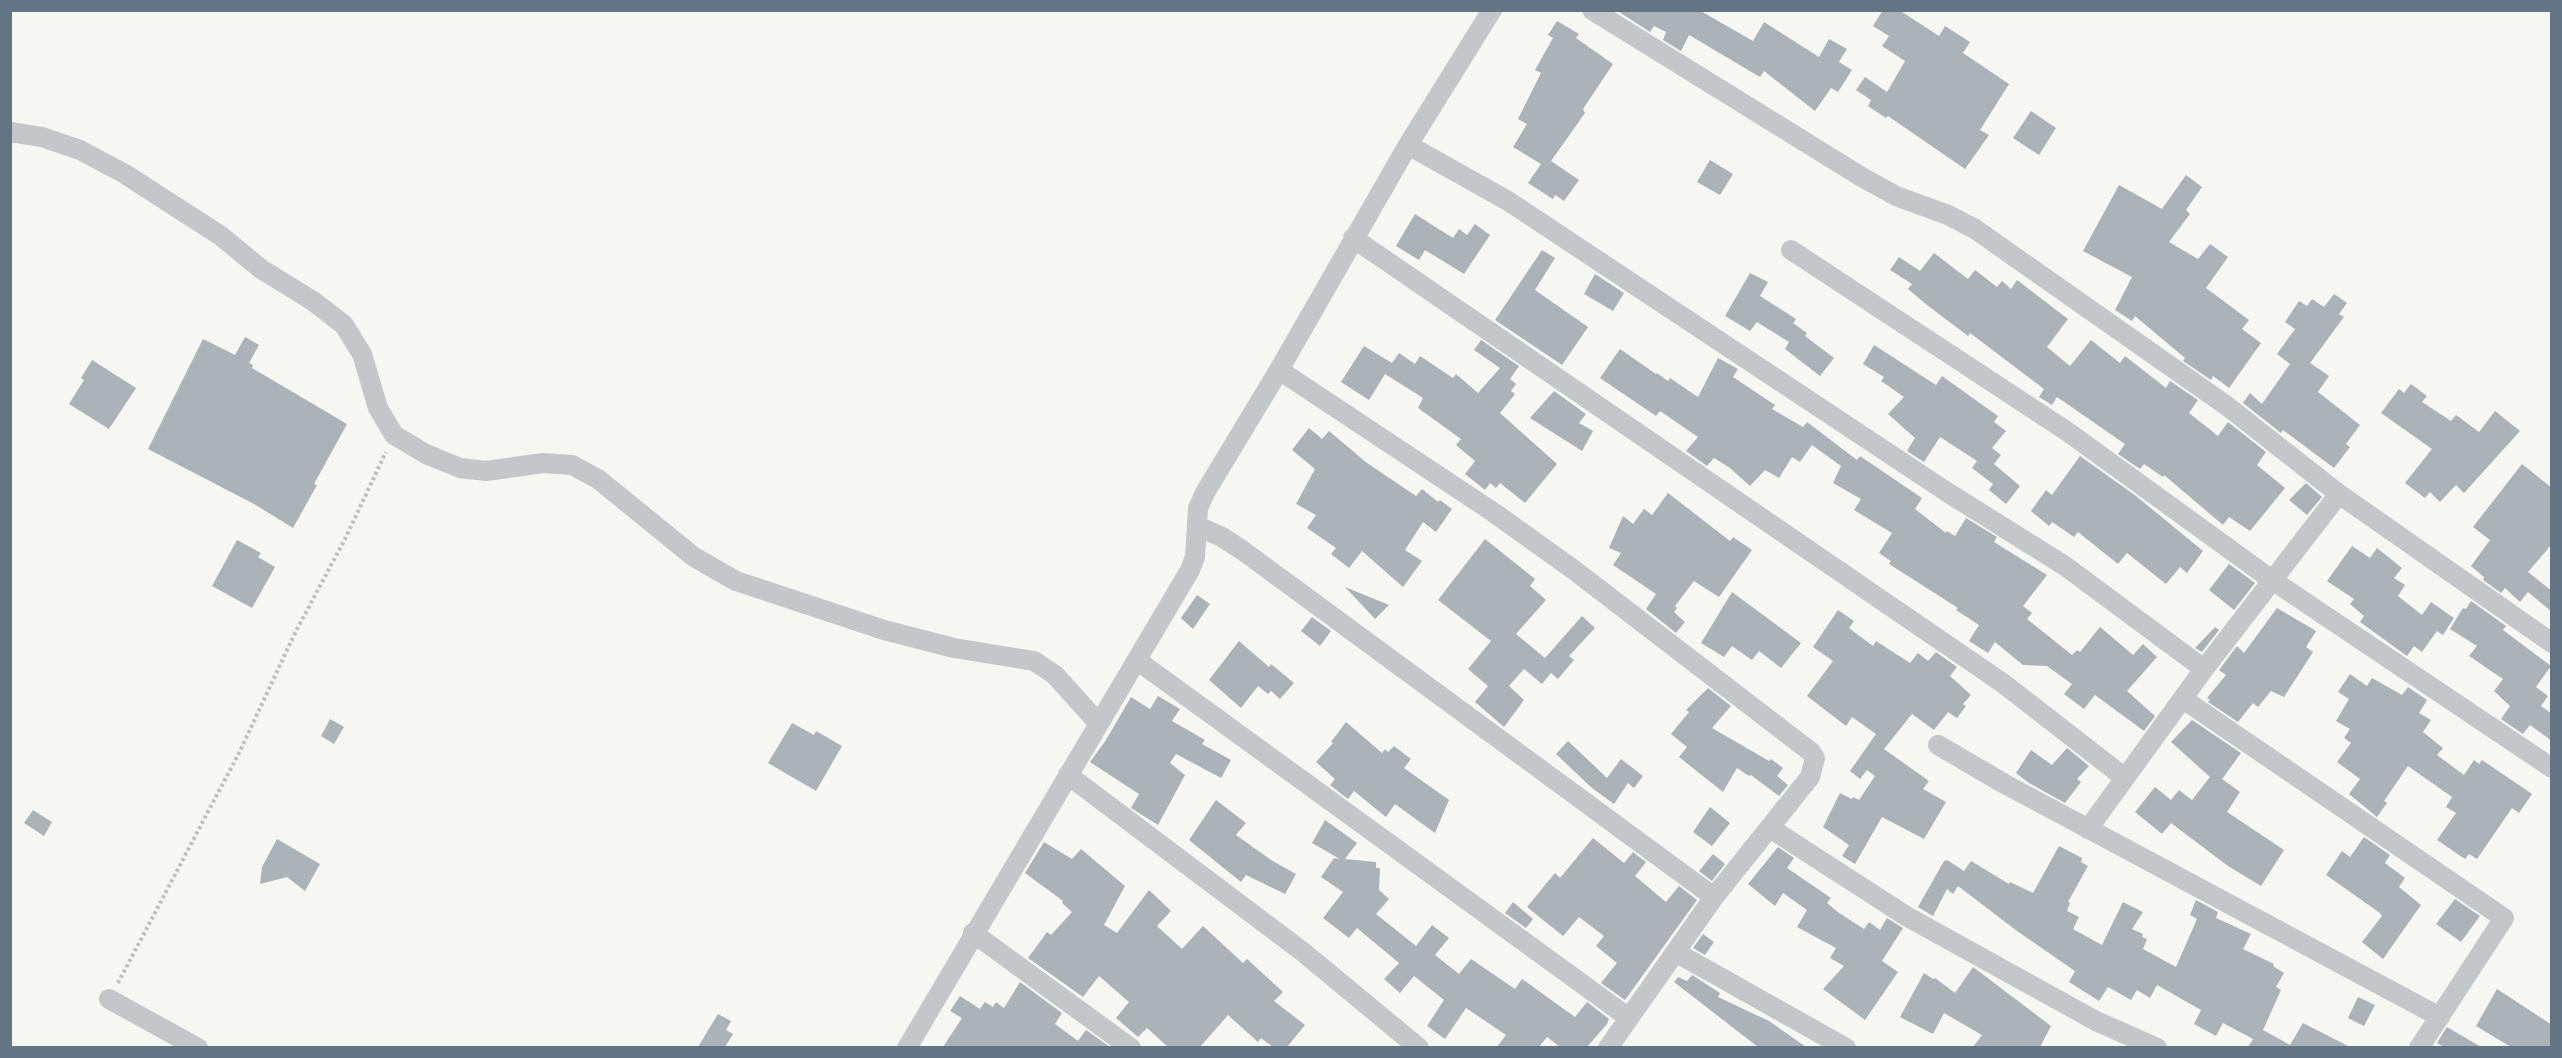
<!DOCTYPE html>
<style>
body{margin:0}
#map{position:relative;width:2562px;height:1058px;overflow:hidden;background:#f6f6f2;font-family:Figtree,sans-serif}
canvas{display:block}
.frame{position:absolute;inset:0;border:12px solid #637584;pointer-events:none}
</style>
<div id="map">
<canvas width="2562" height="1058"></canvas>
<div class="frame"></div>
</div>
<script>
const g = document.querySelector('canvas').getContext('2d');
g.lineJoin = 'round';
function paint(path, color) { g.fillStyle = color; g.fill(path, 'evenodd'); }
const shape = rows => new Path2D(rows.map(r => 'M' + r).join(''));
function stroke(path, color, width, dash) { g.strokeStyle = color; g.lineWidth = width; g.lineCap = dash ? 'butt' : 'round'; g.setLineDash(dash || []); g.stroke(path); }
const building = shape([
 [1616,10,1699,10,1753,41,1764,22,1819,57,1829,39,1847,49,1839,62,1852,70,1838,92,1831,88,1815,111,1764,71,1760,77,1689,35,1681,51,1663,40,1666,32,1654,26,1650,32],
 [1883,10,1899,10,1939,36,1945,26,1970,42,1963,53,2009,84,1980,130,1989,135,1965,169,1888,116,1886,118,1868,106,1871,100,1856,90,1865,77,1887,92,1905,61,1882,46,1889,36,1873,26],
 [1557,21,1579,34,1576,38,1613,64,1583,109,1585,113,1551,161,1579,180,1564,201,1555,195,1553,199,1528,183,1541,164,1513,147,1527,124,1518,119,1541,73,1535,70,1553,38,1548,35],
 [2031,111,2056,128,2039,155,2013,138],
 [1710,160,1733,174,1720,195,1697,182],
 [2186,175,2202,187,2186,210,2190,214,2169,242,2198,259,2210,244,2228,257,2206,288,2249,320,2242,329,2261,343,2229,388,2213,376,2211,380,2183,361,2185,358,2135,316,2132,321,2115,310,2132,277,2083,251,2119,185,2162,209],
 [1415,214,1453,238,1459,229,1467,235,1475,224,1490,235,1464,274,1425,250,1419,260,1396,246],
 [1542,250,1555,258,1535,290,1588,327,1562,365,1495,320],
 [1934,253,1968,279,1975,270,1997,287,2002,281,2011,289,2017,280,2068,319,2047,347,2070,366,2091,340,2120,363,2125,356,2166,388,2170,381,2198,400,2189,413,2218,436,2228,422,2266,452,2257,465,2285,488,2250,531,2229,517,2223,525,2164,475,2163,477,2144,464,2140,469,2118,454,2125,444,2057,397,2052,405,2039,397,2044,389,1970,333,1968,336,1927,305,1908,289,1912,284,1890,270,1899,257,1920,271],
 [1750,273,1768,282,1760,296,1796,319,1793,323,1807,333,1805,336,1834,358,1820,376,1785,349,1789,342,1757,322,1750,331,1725,316],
 [1595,274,1624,293,1613,311,1584,294],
 [2334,294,2347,303,2339,314,2344,317,2310,363,2329,376,2318,392,2360,425,2346,444,2350,447,2334,468,2283,430,2281,433,2243,403,2250,393,2262,404,2290,364,2277,354,2295,329,2285,322,2299,301,2307,306,2312,299,2324,307],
 [245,337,259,345,249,363,253,365,252,368,347,424,314,484,317,485,293,528,254,504,148,449,203,339,235,355],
 [1481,340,1519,366,1510,379,1516,384,1511,391,1515,394,1500,413,1557,464,1525,503,1500,483,1496,488,1490,483,1485,490,1465,474,1475,461,1456,445,1461,439,1418,408,1423,398,1385,374,1369,400,1341,382,1364,346,1392,363,1399,353,1415,364,1420,356,1453,378,1456,374,1478,393,1500,368,1474,350],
 [1874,345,1936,385,1942,376,1998,416,1994,422,2006,431,1992,448,2001,455,1994,464,2020,486,2006,504,1989,490,1993,484,1972,468,1977,461,1940,437,1924,462,1907,451,1915,438,1888,414,1904,397,1881,381,1884,377,1863,364],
 [1620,349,1656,374,1657,373,1668,381,1670,378,1698,397,1718,358,1738,369,1733,377,1775,405,1772,409,1803,427,1807,422,1857,460,1860,456,1922,498,1915,509,1946,533,1947,531,1955,536,1966,518,1997,537,1994,542,2047,575,2023,606,2032,613,2027,619,2072,655,2077,650,2080,652,2100,627,2133,655,2143,644,2157,657,2127,691,2155,716,2144,731,2095,695,2084,709,2064,694,2072,684,2047,666,2023,665,1995,642,1988,653,1969,641,1979,625,1956,610,1958,608,1889,564,1891,561,1879,553,1892,533,1854,510,1861,499,1833,483,1841,466,1812,445,1800,462,1792,457,1779,478,1765,470,1750,486,1730,468,1714,458,1707,466,1686,451,1698,437,1660,411,1656,416,1600,378],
 [92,360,136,388,109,429,69,404,84,380,81,378],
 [2411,384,2427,396,2422,402,2451,421,2456,415,2479,432,2495,411,2520,431,2464,493,2456,485,2440,502,2430,492,2425,498,2405,483,2432,449,2381,413,2399,389,2404,393],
 [1554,391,1586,414,1579,423,1593,431,1582,451,1530,418],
 [1309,428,1322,439,1329,431,1367,463,1416,496,1422,489,1438,502,1440,500,1452,509,1436,532,1423,522,1405,550,1422,561,1403,587,1362,551,1349,568,1331,554,1336,548,1307,528,1316,515,1296,504,1315,469,1292,450],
 [2080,456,2136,496,2203,551,2187,573,2180,567,2166,584,2127,553,2118,564,2078,532,2074,537,2052,522,2049,526,2031,511,2046,490,2052,495],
 [2522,464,2552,488,2552,544,2528,572,2552,591,2552,612,2528,592,2520,602,2505,588,2501,593,2483,580,2484,577,2471,566,2490,540,2473,527],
 [2306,483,2322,497,2307,515,2289,500],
 [1668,493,1730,541,1733,537,1752,550,1719,597,1694,581,1675,606,1677,608,1674,612,1685,622,1676,633,1646,609,1656,594,1613,565,1621,553,1609,548,1623,516,1633,524,1644,509,1652,515],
 [1485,539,1535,579,1530,586,1546,600,1516,634,1545,658,1582,616,1595,628,1569,656,1574,660,1558,679,1551,673,1542,684,1524,669,1509,686,1524,700,1504,727,1475,702,1488,686,1468,669,1491,641,1438,600],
 [237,540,261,553,258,557,275,567,252,608,212,586],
 [2352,546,2370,558,2377,548,2402,568,2394,578,2405,585,2398,596,2422,615,2431,602,2454,618,2443,635,2437,631,2422,652,2414,646,2407,656,2360,622,2364,616,2350,604,2354,599,2327,581],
 [2229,564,2255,583,2234,610,2209,590],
 [1345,587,1389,605,1375,619],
 [1732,592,1801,643,1781,668,1759,651,1752,660,1732,646,1724,657,1701,643],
 [1197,595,1210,604,1193,629,1181,618],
 [2471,601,2506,626,2503,630,2551,666,2536,687,2548,696,2541,706,2552,714,2552,741,2530,725,2523,734,2501,719,2510,706,2494,691,2503,679,2469,656,2477,646,2450,629,2463,608,2466,609],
 [2277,608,2316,631,2306,647,2313,652,2284,697,2271,691,2258,707,2253,703,2238,722,2208,702,2210,700,2207,698,2226,675,2219,670,2237,646,2244,653],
 [1838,610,1854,621,1849,628,1873,646,1876,641,1910,663,1918,653,1928,661,1936,652,1957,667,1950,676,1971,695,1963,704,1966,706,1957,718,1948,712,1934,730,1912,714,1884,749,1929,781,1923,789,1946,802,1924,839,1882,817,1855,864,1842,856,1849,845,1823,827,1840,793,1852,799,1853,797,1859,800,1875,776,1867,770,1860,779,1850,771,1876,734,1852,717,1846,726,1807,696,1833,661,1813,647],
 [1312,617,1331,631,1320,646,1301,631],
 [2215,627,2219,630,2202,652,2195,648],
 [1239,641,1269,667,1271,664,1294,683,1280,699,1271,691,1268,694,1258,686,1241,708,1209,680],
 [2350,674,2367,686,2372,678,2402,695,2408,687,2427,700,2419,713,2431,720,2423,732,2443,748,2437,755,2464,775,2474,760,2479,764,2482,760,2532,794,2519,813,2512,808,2477,859,2469,854,2465,859,2437,840,2456,813,2446,807,2452,797,2408,766,2384,801,2387,803,2377,817,2349,794,2360,779,2337,762,2351,743,2344,738,2350,729,2336,721,2349,699,2338,692],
 [1708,688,1731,706,1712,728,1769,761,1771,759,1783,768,1777,776,1788,785,1779,796,1751,775,1749,776,1737,768,1723,792,1679,757,1687,747,1671,734,1689,712,1686,710],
 [1158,696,1180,709,1172,721,1205,740,1202,744,1231,760,1221,778,1176,754,1170,763,1185,775,1158,825,1131,808,1139,794,1090,762,1106,740,1131,697,1150,709],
 [330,719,344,727,334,744,321,736],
 [2192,720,2241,753,2222,779,2240,792,2227,812,2284,850,2261,886,2228,866,2171,823,2162,834,2135,812,2155,787,2171,800,2179,790,2192,800,2210,777,2171,742],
 [1346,722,1382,753,1385,749,1388,752,1394,746,1411,759,1404,768,1449,800,1435,833,1395,804,1386,817,1354,791,1348,799,1330,785,1335,779,1316,762,1333,743,1331,742],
 [792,723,814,735,816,731,842,746,816,791,768,763],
 [1568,741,1607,778,1621,759,1643,776,1634,788,1628,783,1614,804,1592,788,1556,754],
 [2067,748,2089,766,2077,779,2081,782,2065,803,2029,783,2016,773,2031,750,2052,765],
 [1216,800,1246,823,1236,835,1271,860,1296,874,1285,894,1246,875,1241,882,1189,840],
 [1710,807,1730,823,1712,846,1693,832],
 [33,810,52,822,44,836,24,823],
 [1325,820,1357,843,1345,859,1376,862,1376,868,1380,868,1379,890,1389,899,1376,914,1416,946,1432,925,1449,938,1435,955,1459,974,1471,959,1515,989,1522,979,1575,1017,1587,1002,1609,1019,1607,1024,1587,1047,1560,1047,1547,1037,1539,1047,1497,1047,1506,1035,1466,1008,1445,1039,1427,1026,1444,1000,1414,976,1400,993,1384,979,1399,963,1357,928,1349,938,1323,918,1343,892,1321,877,1334,858,1340,859,1312,843],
 [2364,837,2390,855,2385,863,2405,878,2399,887,2421,905,2383,959,2362,942,2382,916,2380,913,2326,875,2342,851,2350,857],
 [1593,838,1624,863,1633,852,1646,862,1635,876,1666,902,1679,886,1697,900,1625,1000,1601,983,1617,963,1596,946,1604,936,1579,917,1563,936,1527,907,1555,873,1560,878],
 [277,839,320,864,305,891,287,877,260,884,262,867],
 [1044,842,1072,859,1081,849,1125,886,1104,925,1117,933,1149,890,1171,911,1157,926,1182,949,1203,926,1243,963,1247,959,1283,992,1274,1001,1305,1025,1287,1047,1273,1047,1261,1038,1258,1042,1228,1015,1200,1047,1168,1047,1147,1028,1138,1037,1116,1018,1129,1002,1099,976,1083,997,1028,958,1047,932,1051,935,1072,912,1062,903,1063,901,1025,873],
 [2059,846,2082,858,2081,862,2088,866,2068,902,2070,903,2067,911,2079,917,2073,929,2102,945,2123,902,2143,912,2132,929,2143,934,2142,937,2147,939,2143,949,2176,967,2197,919,2190,915,2196,900,2218,912,2216,918,2251,934,2243,949,2274,964,2273,966,2284,973,2276,987,2281,990,2263,1030,2290,1045,2303,1023,2350,1047,2248,1047,2253,1039,2223,1023,2216,1036,2194,1024,2201,1010,2157,985,2150,998,2137,990,2131,1000,2108,987,2099,1001,2069,982,2075,971,2017,931,1958,886,1953,894,1947,889,1933,916,1918,907,1944,861,1947,860,1964,871,1971,861,2009,884,2010,882,2033,893],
 [1778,847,1794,858,1787,868,1831,898,1827,903,1839,913,1864,929,1869,922,1880,930,1887,918,1903,928,1882,961,1898,972,1865,1020,1823,989,1844,966,1830,958,1836,948,1797,927,1807,910,1783,893,1775,906,1748,884],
 [1713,854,1725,864,1712,881,1699,871],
 [2455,899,2480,916,2461,942,2436,924],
 [1513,902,1533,919,1526,928,1505,913],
 [1703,934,1714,942,1705,955,1693,948],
 [1973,967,2051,1026,2040,1047,1973,1047,1982,1035,1944,1013,1933,1034,1900,1017,1924,973,1933,979,1935,978,1955,993],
 [1692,975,1720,993,1718,997,1769,1021,1806,1047,1758,1047,1674,982,1678,977,1687,981],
 [1020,982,1062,1013,1055,1024,1078,1041,1086,1030,1110,1047,943,1047,962,1018,950,1011,960,996,980,1009,985,1002,993,1007,996,1002,1004,1008],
 [2497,989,2552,1025,2552,1047,2511,1047,2476,1026],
 [2358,997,2375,1005,2364,1026,2348,1018],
 [718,1014,731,1021,726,1030,733,1034,725,1047,698,1047],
 [2447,1027,2481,1047,2444,1047,2437,1043]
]);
const path = shape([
 [118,983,240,751,295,633,345,539,386,452]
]);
const street = shape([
 [1592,10,1860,176,1896,196,1948,215,1975,229,2227,406,2339,494,2552,643],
 [10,132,42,137,80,150,125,174,221,236,261,269,313,301,344,325,362,354,378,408,394,435,426,454,460,468,486,471,543,463,572,465,598,479,694,557,736,581,884,630,954,648,1034,661,1055,675,1099,724],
 [1408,145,1508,201,1947,492,2065,566,2204,669],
 [1353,238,2004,684,2125,778],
 [1791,250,2068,432,2272,580,2552,768],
 [1279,370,1493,512,1574,570,1811,752,1815,758,1810,777,1714,897,1608,1048],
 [1197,526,1222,537,1242,550,1714,897],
 [1138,661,1629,1018],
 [2183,699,2504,918,2419,1048],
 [1938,745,2003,783,2440,1017],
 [1068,775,1303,952,1419,1048],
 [1770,828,1906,916,2096,1021,2157,1048],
 [2088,829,2204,669,2339,494],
 [973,933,1131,1048],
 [1677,953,1846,1048],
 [109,999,198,1048],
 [907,1048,1190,570,1195,557,1198,508,1206,491,1279,370,1408,145,1492,10]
]);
paint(building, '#abb3b8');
stroke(path, '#bcbfc1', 4, [3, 3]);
stroke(street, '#c3c7ca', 20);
</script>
